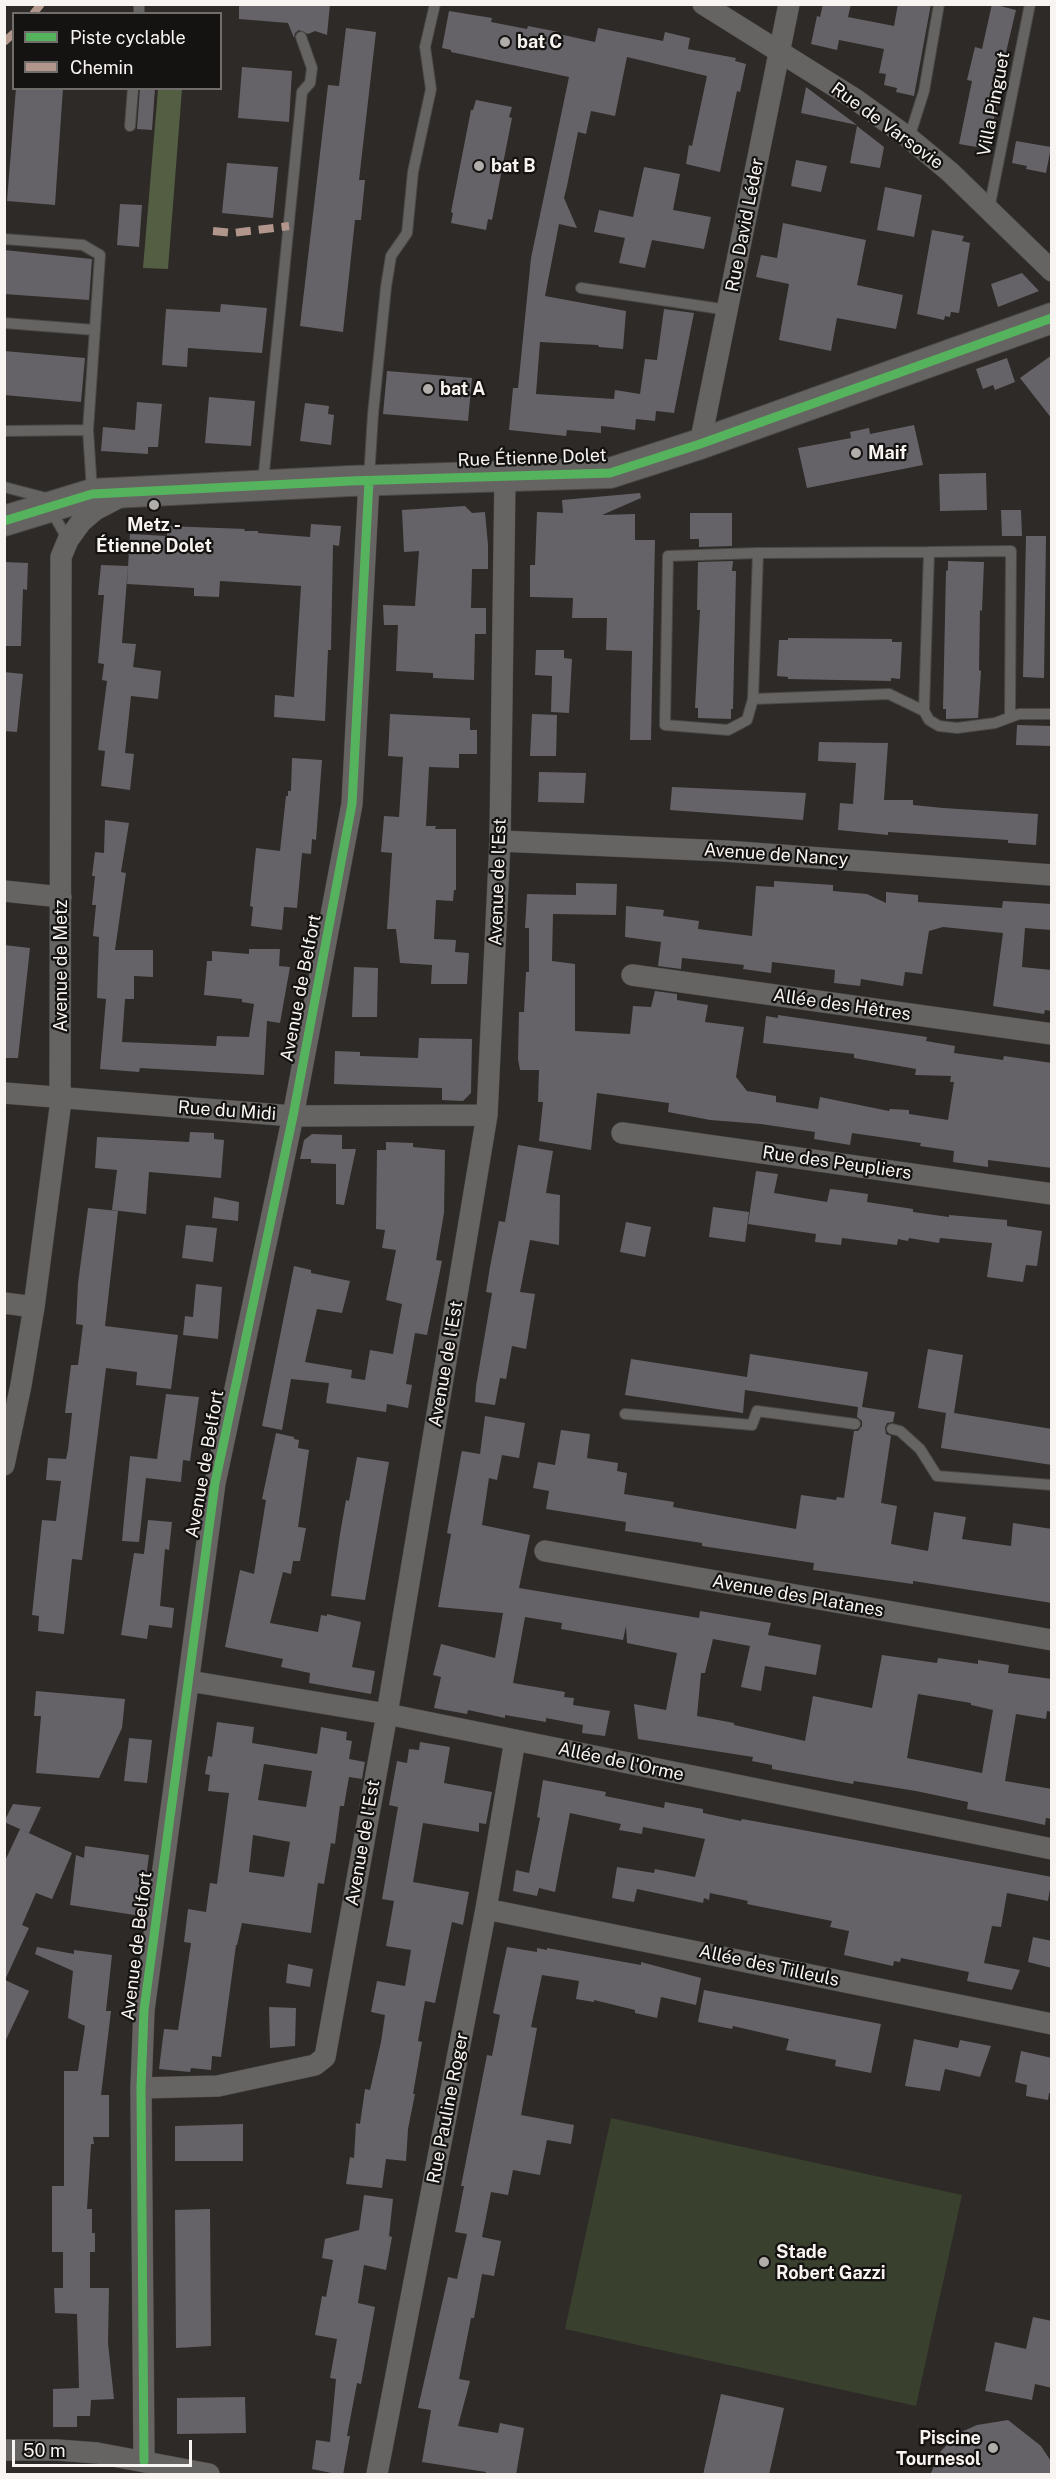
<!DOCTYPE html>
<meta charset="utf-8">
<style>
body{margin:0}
#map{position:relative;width:1056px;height:2479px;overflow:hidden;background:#2d2a27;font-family:"Public Sans",sans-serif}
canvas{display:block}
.frame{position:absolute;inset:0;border:6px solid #f8f4f1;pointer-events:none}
.legend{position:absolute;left:12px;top:12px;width:210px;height:78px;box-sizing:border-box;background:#151311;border:2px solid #706d6b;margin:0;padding:8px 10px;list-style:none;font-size:18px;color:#f8f4f1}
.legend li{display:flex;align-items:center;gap:12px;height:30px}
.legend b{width:30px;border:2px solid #706d6b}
.scale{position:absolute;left:12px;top:2440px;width:180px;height:27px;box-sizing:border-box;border:3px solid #f8f4f1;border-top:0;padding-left:8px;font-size:18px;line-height:21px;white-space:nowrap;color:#f8f4f1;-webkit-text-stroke:4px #151311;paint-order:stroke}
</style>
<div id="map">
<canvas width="1056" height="2479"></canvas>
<div class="frame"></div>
<ul class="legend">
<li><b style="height:8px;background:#56b35d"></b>Piste cyclable</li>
<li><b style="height:8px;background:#b2968c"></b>Chemin</li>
</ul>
<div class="scale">50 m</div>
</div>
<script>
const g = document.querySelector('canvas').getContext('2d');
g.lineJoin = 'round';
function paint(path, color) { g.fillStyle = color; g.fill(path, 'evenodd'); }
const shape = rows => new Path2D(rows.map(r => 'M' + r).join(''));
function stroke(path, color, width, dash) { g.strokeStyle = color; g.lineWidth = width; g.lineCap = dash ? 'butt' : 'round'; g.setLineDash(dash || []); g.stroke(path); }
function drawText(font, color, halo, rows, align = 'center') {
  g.font = font + ' "Public Sans",sans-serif'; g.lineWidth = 4.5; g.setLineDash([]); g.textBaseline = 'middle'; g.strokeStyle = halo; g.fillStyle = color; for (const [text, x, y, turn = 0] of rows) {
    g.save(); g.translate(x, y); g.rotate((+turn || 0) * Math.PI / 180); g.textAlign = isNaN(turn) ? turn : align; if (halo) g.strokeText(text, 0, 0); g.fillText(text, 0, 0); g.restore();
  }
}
const green = shape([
 [611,2118,962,2195,916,2406,565,2329]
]);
const forest = shape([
 [158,89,182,89,168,269,143,268]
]);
const building = shape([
 [239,4,330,4,327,35,315,31,308,34,299,30,295,33,294,38,288,23,239,19],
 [823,4,851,4,848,17,894,26,898,4,931,4,914,96,896,92,897,88,884,85,886,74,879,73,884,49,839,40,837,50,811,44,817,16,820,17],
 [992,4,1016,10,994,103,997,104,988,149,959,144,972,81,967,80,975,47,982,49],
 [449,11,492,18,491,22,527,29,528,26,559,32,559,34,595,42,598,28,663,41,665,32,690,38,688,49,736,58,735,61,746,64,740,92,737,91,720,172,686,164,689,145,692,146,707,76,627,57,615,116,591,111,586,134,578,132,567,186,564,198,577,228,559,224,545,296,626,311,623,349,599,347,598,345,540,342,536,394,614,399,615,390,640,394,645,359,657,360,664,309,694,313,674,413,656,411,655,421,636,419,635,430,601,426,601,433,567,430,566,436,509,430,513,388,518,388,531,258,569,77,451,52,451,50,442,48],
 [346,28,376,32,359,180,365,180,361,220,355,220,343,332,300,326,328,85,339,86],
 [242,67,292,71,289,122,238,118],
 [806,87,857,125,801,113],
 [16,88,63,88,55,205,7,201],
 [140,88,155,88,152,130,137,129],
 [476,100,512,107,509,117,512,118,492,220,488,219,486,230,451,223,453,213,451,212,471,110,473,110],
 [857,126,884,147,880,168,850,163],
 [1016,141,1051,147,1046,173,1026,169,1027,166,1012,163],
 [796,160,827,166,821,192,791,186],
 [227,163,278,167,273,218,222,213],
 [644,167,680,174,673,210,711,217,704,249,652,240,645,268,619,263,625,238,594,232,599,210,633,217],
 [885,187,922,195,914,237,877,230],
 [120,204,142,205,139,247,117,245],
 [783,223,866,240,857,285,903,295,896,329,837,318,831,351,779,340,789,284,756,277,761,255,777,258],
 [932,230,964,236,962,241,970,243,959,313,951,312,950,317,945,316,944,320,917,314],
 [4,250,92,259,89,300,4,294],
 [1022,273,1039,291,998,307,991,284],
 [221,304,267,308,262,353,188,348,187,367,162,365,166,309,220,312],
 [4,351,85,358,81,402,4,395],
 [1052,355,1052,419,1020,378],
 [1007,358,1015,382,995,390,993,385,983,389,976,369],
 [387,371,472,378,468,421,383,414],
 [209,397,255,401,251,446,205,443],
 [137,402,162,404,158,447,148,447,148,454,101,451,103,427,135,430],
 [305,403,329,406,328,414,334,415,331,445,300,441],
 [914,425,923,465,807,488,798,448,851,438,850,432,869,428,870,434],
 [986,473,987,510,940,511,939,474],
 [640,493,641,498,602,515,635,514,635,540,655,540,651,740,630,740,632,651,606,650,607,618,572,618,573,598,530,597,530,565,535,565,537,512,563,513,562,500],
 [465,506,472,513,485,512,488,545,488,569,472,569,471,608,486,608,486,634,475,634,474,680,433,678,433,673,396,671,398,625,384,625,383,605,415,606,419,551,404,552,402,510],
 [1001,510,1021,510,1022,536,1002,536],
 [690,513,732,513,732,546,699,547,699,539,690,539],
 [311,524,341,526,339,546,333,545,331,650,328,650,325,721,274,717,275,695,294,697,301,586,220,581,219,597,194,596,194,588,127,584,130,534,167,536,167,526,245,529,244,531,258,531,258,533,310,537],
 [1026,536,1046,536,1044,678,1023,677],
 [733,561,732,571,736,571,733,709,731,709,731,719,698,718,698,708,695,708,700,610,697,610,698,562],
 [948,561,984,562,982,611,980,610,979,670,981,671,978,718,946,719,946,709,943,709,946,571,948,570],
 [4,562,28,563,27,590,23,589,21,646,4,646],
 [101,565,128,566,122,643,136,644,133,667,161,671,158,699,131,696,125,753,134,754,130,790,101,786,105,751,98,750,107,681,102,680,104,664,98,663,104,595,98,595],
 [788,638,892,639,892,642,902,642,900,679,891,678,891,681,788,679,788,677,777,676,779,640,788,640],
 [536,650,564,650,564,658,572,659,569,713,551,712,552,676,535,675],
 [4,672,23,674,17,732,4,731],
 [390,714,470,718,470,730,477,730,477,754,459,754,459,768,429,767,426,826,436,826,435,829,456,829,456,890,454,890,453,901,436,900,434,939,456,940,455,952,469,953,467,984,431,984,432,965,400,963,396,929,387,929,392,853,381,852,384,816,399,817,403,757,388,756],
 [532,714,557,715,556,756,530,756],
 [1017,725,1052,726,1052,746,1016,745],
 [819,742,888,743,884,800,913,800,913,805,943,808,1038,814,1036,845,1008,843,1008,840,888,832,888,835,838,830,840,803,853,804,856,763,818,761],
 [292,758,322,760,316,840,312,839,311,854,302,853,297,908,284,907,282,930,251,926,253,907,250,906,256,848,280,851,286,796,288,796,288,791,291,791],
 [539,772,586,773,584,803,538,802],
 [672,787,806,793,803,820,670,810],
 [105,820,129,823,121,872,126,873,115,950,153,950,153,977,134,976,134,999,125,999,122,1042,216,1046,217,1036,249,1037,254,1004,242,1002,242,999,204,995,207,961,212,961,212,951,249,954,249,949,280,949,279,966,290,967,280,1023,267,1021,264,1075,140,1068,139,1072,100,1069,106,999,97,998,99,937,93,936,96,905,92,905,95,876,92,876,95,852,104,853],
 [774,881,833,885,833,891,867,894,886,903,886,892,918,895,918,902,1002,908,1003,901,1052,904,1052,930,1025,928,1022,967,1052,970,1052,1011,1045,1010,1044,1014,993,1006,1003,933,943,927,929,931,922,974,905,972,903,986,861,979,860,986,834,983,835,970,772,962,771,973,743,969,744,965,682,958,681,969,658,966,661,942,625,937,626,906,664,910,663,916,699,921,698,929,752,936,756,886,774,887],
 [576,883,617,884,616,915,553,914,552,961,575,964,575,1031,630,1034,633,1006,651,1007,655,991,677,994,677,1000,708,1005,705,1022,744,1027,736,1077,747,1091,776,1096,776,1102,818,1109,820,1097,889,1111,890,1109,909,1110,909,1114,948,1120,954,1082,950,1082,951,1076,915,1075,916,1069,854,1058,854,1054,763,1043,766,1016,778,1018,778,1015,927,1037,926,1041,955,1046,954,1053,1003,1060,1004,1056,1052,1063,1052,1168,988,1160,988,1167,953,1162,954,1151,920,1146,921,1143,852,1133,850,1145,814,1139,815,1132,761,1124,710,1120,668,1112,669,1103,597,1093,591,1150,539,1141,543,1102,538,1102,539,1070,520,1070,518,1059,519,1012,524,1012,526,972,529,972,529,928,525,928,527,894,576,895],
 [4,945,30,948,18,1058,4,1058],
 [354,967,378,968,377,1017,352,1017],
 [419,1038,472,1039,471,1093,463,1101,442,1100,442,1088,334,1084,335,1051,360,1052,360,1056,418,1058],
 [190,1132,214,1133,214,1139,224,1140,221,1178,149,1172,146,1214,112,1210,117,1170,95,1168,97,1137,189,1142],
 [312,1134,342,1135,342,1149,356,1149,344,1205,336,1204,336,1164,311,1163,311,1159,300,1159,304,1140],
 [386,1142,413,1143,413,1147,445,1150,444,1213,436,1260,442,1261,427,1335,415,1333,406,1384,412,1385,408,1408,387,1404,386,1412,326,1403,329,1383,291,1379,282,1430,262,1426,294,1266,311,1270,311,1273,350,1281,342,1313,317,1309,305,1362,352,1370,351,1378,365,1380,370,1350,393,1354,402,1304,386,1300,396,1250,382,1248,385,1230,376,1229,377,1150,386,1150],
 [518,1145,553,1151,546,1193,560,1195,559,1245,530,1240,520,1292,535,1294,526,1349,512,1346,506,1379,500,1378,495,1405,475,1402,476,1386,492,1293,486,1292,490,1267,499,1221,505,1222],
 [756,1171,778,1174,774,1193,827,1202,830,1189,840,1190,868,1194,867,1202,913,1209,913,1212,949,1217,949,1215,1007,1220,1007,1226,1042,1231,1037,1266,1026,1265,1023,1282,987,1277,992,1243,940,1238,939,1243,909,1238,908,1241,898,1239,897,1245,842,1238,841,1245,815,1242,816,1234,748,1224],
 [214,1197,239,1202,238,1221,212,1218],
 [713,1207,749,1212,745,1242,709,1237],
 [88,1208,118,1211,105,1326,178,1335,171,1389,136,1385,137,1372,106,1368,82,1560,72,1559,64,1634,38,1631,39,1616,32,1615,42,1520,56,1521,61,1481,46,1480,48,1458,66,1459,68,1450,72,1413,65,1413,71,1365,78,1365,83,1325,76,1324,78,1283],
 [626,1222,651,1227,645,1257,620,1252],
 [186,1225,217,1228,213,1262,182,1258],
 [196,1284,222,1287,218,1339,183,1335,185,1316,193,1317],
 [928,1349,963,1355,954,1413,1052,1429,1052,1465,941,1448,946,1413,918,1408],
 [750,1354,868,1372,862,1407,895,1412,893,1422,887,1423,885,1428,886,1434,891,1436,881,1503,897,1506,891,1544,928,1551,934,1512,966,1517,962,1539,1011,1546,1013,1523,1052,1529,1052,1603,913,1581,913,1584,813,1570,814,1563,702,1546,702,1543,625,1531,626,1522,546,1509,549,1491,533,1488,538,1462,555,1465,561,1430,590,1434,587,1458,618,1463,617,1471,627,1473,624,1494,674,1502,673,1507,796,1529,801,1495,836,1500,837,1497,844,1498,854,1431,858,1431,862,1426,862,1421,857,1417,858,1407,745,1390,743,1413,625,1395,631,1359,747,1377],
 [166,1394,199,1397,190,1461,183,1460,181,1482,146,1478,139,1542,122,1541,130,1456,157,1459],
 [485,1416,525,1423,519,1458,502,1455,497,1480,489,1478,482,1525,530,1535,519,1588,699,1618,700,1611,771,1623,768,1635,821,1645,816,1675,765,1666,761,1691,741,1687,750,1646,713,1639,705,1673,701,1673,697,1716,734,1723,734,1725,805,1741,813,1696,872,1708,882,1655,937,1663,938,1658,978,1664,978,1660,1009,1665,1008,1673,1052,1679,1052,1712,1047,1711,1046,1719,1016,1714,1005,1781,1052,1789,1052,1819,1046,1818,1045,1825,1022,1820,967,1809,968,1802,916,1791,854,1781,853,1784,772,1769,772,1765,752,1761,753,1757,638,1739,634,1704,666,1710,677,1653,627,1643,626,1626,623,1640,561,1629,562,1623,525,1617,513,1683,565,1692,564,1697,574,1698,573,1705,610,1711,605,1736,582,1733,583,1725,546,1718,546,1722,505,1715,505,1718,468,1710,467,1714,434,1708,441,1677,433,1675,441,1644,495,1658,503,1613,438,1607,451,1534,447,1533,461,1455,462,1451,480,1454],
 [918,1694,971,1703,971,1705,993,1710,982,1773,907,1758],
 [276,1433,294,1437,294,1439,299,1440,298,1448,309,1450,298,1527,306,1528,300,1561,293,1561,291,1574,283,1572,270,1623,318,1632,321,1615,327,1616,327,1614,361,1622,352,1667,375,1671,371,1694,309,1683,310,1673,281,1667,283,1659,225,1647,240,1570,254,1574,266,1500,262,1499],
 [357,1457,389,1462,365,1600,331,1596,340,1534,346,1500,349,1501],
 [148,1520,172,1522,169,1550,165,1549,160,1606,174,1608,172,1628,149,1625,147,1639,121,1635,134,1553,144,1554],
 [36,1691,125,1699,122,1728,99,1778,36,1773,41,1716,34,1716],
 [217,1722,254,1727,252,1743,317,1754,321,1727,347,1732,346,1740,352,1741,349,1759,365,1762,362,1779,349,1777,344,1806,340,1806,335,1844,331,1843,324,1884,318,1883,311,1933,242,1923,237,1945,236,1945,221,2057,212,2056,211,2070,191,2068,190,2072,159,2069,164,2029,178,2030,191,1943,184,1942,188,1909,206,1912,210,1883,217,1884,229,1793,208,1791,210,1775,205,1774,208,1756,212,1757],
 [264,1764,312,1771,306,1807,258,1800],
 [253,1835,290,1842,284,1877,249,1872],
 [129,1738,152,1740,147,1783,124,1781],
 [420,1742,450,1747,444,1783,492,1792,486,1824,479,1823,479,1832,423,1823,413,1882,469,1892,463,1925,452,1922,435,2003,425,2001,418,2041,422,2042,413,2094,415,2094,408,2129,406,2161,386,2159,382,2188,346,2184,350,2157,354,2158,356,2123,360,2124,365,2089,370,2090,381,2042,385,2015,371,2012,377,1981,405,1986,411,1950,386,1946,394,1901,382,1899,398,1807,389,1805,397,1761,407,1763,409,1749,419,1750],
 [543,1780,606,1792,605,1796,664,1808,665,1802,703,1809,703,1813,741,1821,742,1819,792,1828,1052,1877,1048,1901,1007,1893,1001,1927,992,1926,984,1963,1020,1970,1012,1990,967,1981,969,1972,901,1958,900,1962,894,1961,893,1966,844,1955,849,1931,830,1927,832,1921,747,1904,748,1901,710,1893,709,1900,704,1898,703,1903,637,1889,634,1902,612,1898,617,1867,654,1873,655,1869,695,1877,705,1839,643,1827,642,1834,619,1830,621,1824,570,1813,555,1892,539,1888,537,1896,513,1891,516,1870,529,1873,540,1818,537,1817],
 [13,1804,41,1807,29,1833,4,1822],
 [20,1829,72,1853,52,1899,36,1893,22,1925,29,1928,5,1980,29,1991,4,2044,4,1863],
 [85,1846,149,1855,141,1916,70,1905,76,1855,84,1858],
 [1033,1937,1052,1941,1052,1968,1028,1962],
 [37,1947,74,1954,74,1950,112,1955,106,2011,111,2011,101,2095,109,2095,109,2137,93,2137,94,2144,91,2144,87,2209,92,2209,92,2233,95,2233,95,2252,90,2252,90,2288,109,2288,108,2343,114,2399,91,2400,90,2416,77,2416,77,2427,53,2427,53,2389,79,2388,77,2314,55,2313,54,2288,63,2288,63,2252,52,2252,52,2186,64,2186,64,2071,78,2071,85,2026,68,2018,73,1971,35,1954],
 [507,1947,537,1952,537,1948,547,1950,547,1948,641,1965,641,1962,701,1978,696,2005,661,1997,657,2018,635,2013,635,2010,594,2000,594,2002,576,1999,579,1981,542,1975,531,2027,537,2028,521,2115,574,2125,571,2144,547,2140,540,2175,513,2170,508,2195,491,2192,482,2237,501,2241,494,2276,482,2274,474,2318,471,2318,459,2379,470,2381,458,2426,498,2433,500,2423,524,2428,516,2475,485,2475,486,2472,422,2462,431,2410,418,2408,448,2277,457,2279,467,2234,455,2232,464,2186,461,2186,487,2055,492,2056,500,2015,493,2013],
 [288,1964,313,1969,310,1987,286,1983],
 [704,1990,881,2024,871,2073,835,2066,836,2060,786,2050,789,2039,733,2026,732,2029,698,2022],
 [269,2007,296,2008,295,2046,270,2048],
 [914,2039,958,2048,960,2040,991,2046,980,2077,945,2069,940,2091,905,2086],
 [1021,2051,1052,2058,1052,2094,1049,2093,1048,2100,1026,2096,1027,2085,1015,2082],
 [243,2124,243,2161,175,2161,175,2126],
 [364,2195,393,2199,389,2236,392,2237,386,2270,364,2265,358,2303,375,2307,361,2384,357,2383,347,2436,350,2436,343,2475,341,2475,312,2469,316,2440,330,2442,336,2379,330,2378,337,2339,315,2335,322,2296,326,2297,333,2260,322,2258,325,2239,359,2230],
 [210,2209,211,2346,176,2348,175,2210],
 [1033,2317,1052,2321,1052,2388,1035,2384,1032,2400,985,2391,995,2342,1026,2349],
 [721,2394,784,2408,769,2475,703,2475],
 [245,2397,246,2433,177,2434,177,2398],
 [1008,2420,1041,2446,1052,2463,1052,2475,930,2475,941,2451,959,2433,977,2425]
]);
const lane = shape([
 [139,14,139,4],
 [130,126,133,88],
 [909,138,924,91,939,4],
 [989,209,1030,4],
 [4,239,83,245,100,255,88,430,92,491],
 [581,288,728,310],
 [4,323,95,330],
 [4,431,88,430],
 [369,478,373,414,386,287,391,256,407,233,413,172,431,89,425,47,435,4],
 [263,482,302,92,310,83,312,68,301,37],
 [4,487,50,499],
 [47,512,56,519,68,540],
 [753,699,747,720,728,730,665,725,668,556,758,553],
 [924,711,889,694,753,699,758,553,929,552],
 [1010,716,1011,551,929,552,924,711,929,720,939,726,957,728,995,723,1019,714,1052,714],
 [625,1414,752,1425,757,1411,855,1424],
 [892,1429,900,1431,920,1449,937,1476,1052,1485]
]);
const street = shape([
 [703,4,855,99,909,138,950,172,1052,271],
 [700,444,789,4],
 [500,841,725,851,1052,875],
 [4,891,61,897],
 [632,975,1052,1034],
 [4,1093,293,1116,487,1115],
 [622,1133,1052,1194],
 [4,1303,34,1307],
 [4,1465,21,1385,34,1307,60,1108,61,557,68,540,81,522,95,510,122,496],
 [545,1551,1052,1640],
 [189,1681,387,1714,1052,1849],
 [486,1909,1052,2024],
 [141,2088,218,2086,315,2065,325,2057,387,1714,487,1115,500,841,505,476],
 [4,2450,57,2450,97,2453,209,2474],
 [144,2461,141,2088,144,2010,215,1483,293,1116,352,804,369,481],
 [377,2474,486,1909,515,1740]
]);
const secondary = shape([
 [4,521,92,494,350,481,610,473,700,444,1052,318]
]);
const quiet = shape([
 [33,14,41,4],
 [4,42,14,33],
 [213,231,233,233,289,226]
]);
const cycleway = shape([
 [4,521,92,494,350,481,610,473,700,444,1052,318],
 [144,2461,141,2088,144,2010,215,1483,293,1116,352,804,369,481]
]);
const markers = [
 [505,42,6,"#b1adaa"],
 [479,166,6,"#b1adaa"],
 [428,389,6,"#b1adaa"],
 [856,453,6,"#b1adaa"],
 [154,505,6,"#b1adaa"],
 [764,2262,6,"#b1adaa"],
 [993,2448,6,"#b1adaa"]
];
const poiNames = [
 ["bat C",517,42],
 ["bat B",491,166],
 ["bat A",440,389],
 ["Maif",868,453],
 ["Metz -",154,525,"center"],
 ["Étienne Dolet",154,546,"center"],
 ["Stade",776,2252],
 ["Robert Gazzi",776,2273],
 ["Piscine",981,2438,"right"],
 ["Tournesol",981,2459,"right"]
];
const streetNames = [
 ["Villa Pinguet",994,104,-79],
 ["Rue de Varsovie",887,126,36],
 ["Rue David Léder",745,225,-79],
 ["Rue Étienne Dolet",532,458,-2],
 ["Avenue de Nancy",776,855,4],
 ["Avenue de l'Est",498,882,-88],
 ["Avenue de Metz",61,966,-90],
 ["Avenue de Belfort",301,988,-79],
 ["Allée des Hêtres",842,1005,8],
 ["Rue du Midi",227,1111,4],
 ["Rue des Peupliers",837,1163,8],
 ["Avenue de l'Est",446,1364,-80],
 ["Avenue de Belfort",205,1464,-80],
 ["Avenue des Platanes",798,1596,10],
 ["Allée de l'Orme",621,1762,12],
 ["Avenue de l'Est",363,1843,-80],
 ["Avenue de Belfort",137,1946,-83],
 ["Allée des Tilleuls",769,1966,12],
 ["Rue Pauline Roger",448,2108,-79]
];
paint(green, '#3a402e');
paint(forest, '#545e42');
paint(building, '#666368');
stroke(lane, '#4a4846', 12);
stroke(street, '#4a4846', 22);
stroke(secondary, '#4a4846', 32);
stroke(lane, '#666462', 10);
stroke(street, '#666462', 21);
stroke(secondary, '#666462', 30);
stroke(quiet, '#b2968c', 8, [15, 8]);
stroke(cycleway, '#56b35d', 9);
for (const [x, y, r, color] of markers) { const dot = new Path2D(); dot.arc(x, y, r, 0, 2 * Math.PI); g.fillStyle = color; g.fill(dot); stroke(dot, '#151311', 2); }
drawText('bold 18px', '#f8f4f1', '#151311', poiNames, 'left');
drawText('18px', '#f8f4f1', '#151311', streetNames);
</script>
